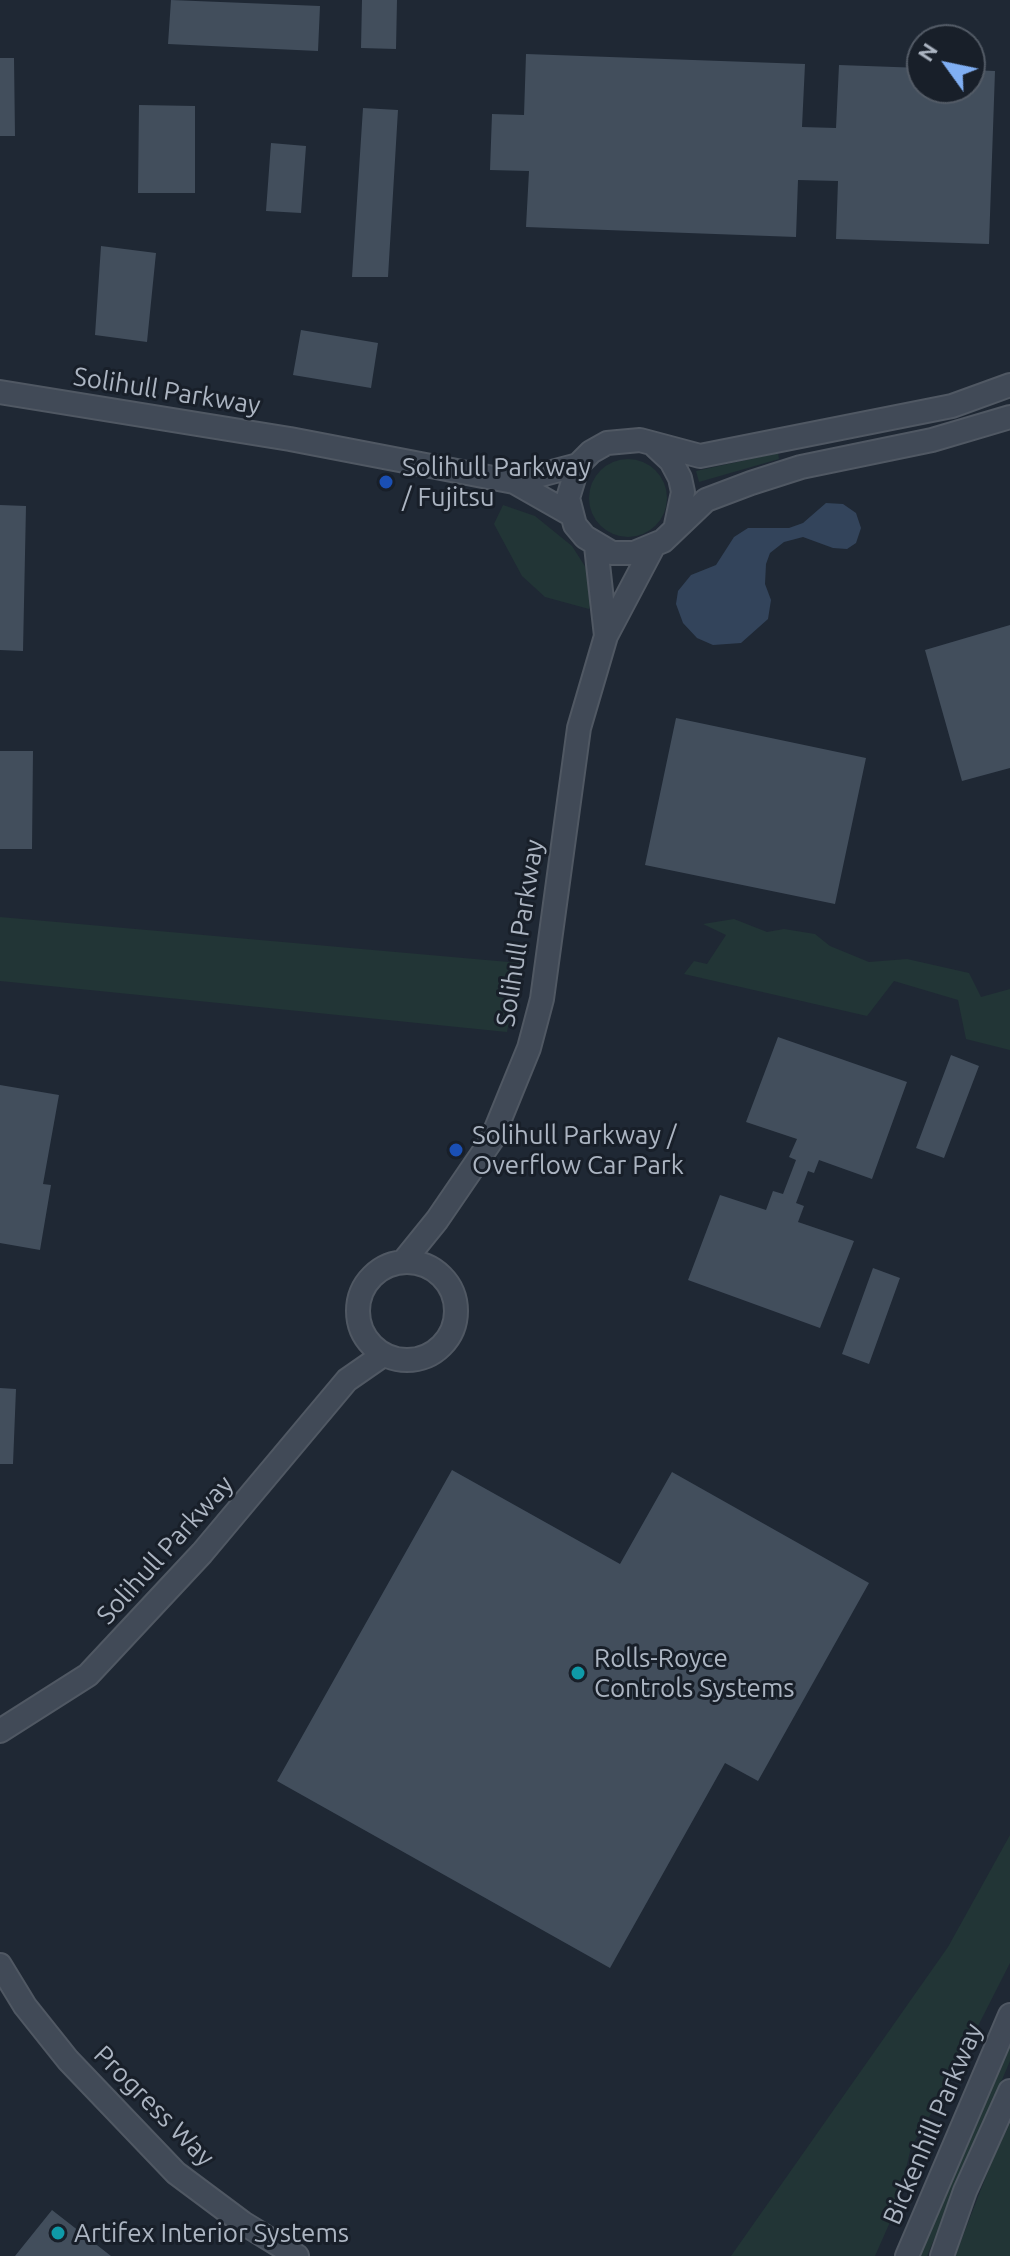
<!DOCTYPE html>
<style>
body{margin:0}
#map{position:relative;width:1010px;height:2256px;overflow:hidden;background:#1f2834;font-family:Ubuntu,sans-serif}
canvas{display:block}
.north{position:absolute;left:906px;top:24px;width:80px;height:80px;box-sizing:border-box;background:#181f29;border:2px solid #535b66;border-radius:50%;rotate:303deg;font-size:22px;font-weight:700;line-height:32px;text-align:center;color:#acb5c2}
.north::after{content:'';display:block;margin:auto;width:28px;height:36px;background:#80aff3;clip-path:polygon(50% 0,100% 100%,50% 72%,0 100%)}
</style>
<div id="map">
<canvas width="1010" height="2256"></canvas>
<div class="north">N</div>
</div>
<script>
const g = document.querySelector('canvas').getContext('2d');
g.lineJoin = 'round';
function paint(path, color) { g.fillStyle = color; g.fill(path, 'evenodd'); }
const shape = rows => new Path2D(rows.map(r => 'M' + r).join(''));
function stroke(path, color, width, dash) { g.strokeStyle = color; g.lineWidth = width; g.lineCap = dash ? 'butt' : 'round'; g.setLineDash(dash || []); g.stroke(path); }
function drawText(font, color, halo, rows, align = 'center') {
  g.font = font + ' Ubuntu,sans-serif'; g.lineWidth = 6; g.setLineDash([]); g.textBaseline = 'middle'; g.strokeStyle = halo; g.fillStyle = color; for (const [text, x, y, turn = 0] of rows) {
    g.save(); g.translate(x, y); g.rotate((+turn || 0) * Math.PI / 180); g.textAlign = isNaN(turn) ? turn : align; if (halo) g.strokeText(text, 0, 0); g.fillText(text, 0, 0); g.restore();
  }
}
const green = shape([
 [778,453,779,459,699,482,696,471],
 '589 498a39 39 0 1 1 78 0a39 39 0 1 1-78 0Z',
 [503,505,535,516,572,546,588,571,592,599,589,609,545,597,522,576,494,524],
 [0,917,520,963,507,1032,0,981],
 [734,919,767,932,784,929,815,934,830,946,869,962,907,959,969,973,981,997,1010,989,1010,1050,966,1039,958,1000,894,981,867,1016,684,974,694,961,707,964,726,935,703,924],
 [1010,1835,1010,1963,947,2087,911,2147,898,2204,875,2256,731,2256,948,1947],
 [1010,2040,1010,2061,927,2256,918,2256],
 [1010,2123,1010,2256,955,2256,992,2161]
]);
const water = shape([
 [826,503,843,504,856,513,861,528,856,543,847,549,833,548,803,537,784,542,770,553,766,564,765,584,771,600,768,619,741,643,713,645,697,638,683,623,676,604,678,591,691,575,716,565,734,537,748,528,789,528,803,523]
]);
const building = shape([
 [171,0,320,6,318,51,168,44],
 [362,0,397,0,396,49,361,48],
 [526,54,805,64,802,127,836,128,839,65,922,68,922,88,970,88,970,70,995,71,989,244,836,239,838,181,798,180,796,237,526,227,529,171,490,170,492,114,524,115],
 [0,58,14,58,15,136,0,136],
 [139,105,195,106,195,193,138,193],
 [363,108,398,110,388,277,352,277],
 [271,143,306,146,301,213,266,211],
 [101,246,156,253,147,342,95,335],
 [301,330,378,343,371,388,293,375],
 [0,505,26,506,23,651,0,650],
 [1010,625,1010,768,962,781,925,650],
 [676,718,866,758,835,904,645,865],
 [0,751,33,751,32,849,0,849],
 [778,1037,907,1082,872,1179,819,1160,814,1173,808,1171,796,1203,804,1206,798,1222,854,1241,820,1328,688,1280,720,1195,766,1210,773,1191,783,1194,796,1160,789,1157,797,1139,746,1122],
 [951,1055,979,1066,944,1158,916,1148],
 [0,1085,59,1095,43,1184,51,1185,40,1250,0,1243],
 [873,1268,900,1278,869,1364,842,1354],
 [0,1388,16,1389,13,1464,0,1464],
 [452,1470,620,1564,672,1472,869,1583,758,1781,725,1763,610,1968,277,1781],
 [52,2210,111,2256,15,2256]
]);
const secondary = shape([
 [1010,385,952,406,700,456,640,440,607,443,591,452,578,465,568,498,575,525,585,537,612,553,634,553,663,541,706,500,751,483,801,467,932,440,1010,417],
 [0,392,290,439,514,482,572,515],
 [656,447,671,461,680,478,683,492,676,525],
 [514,482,578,465],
 [596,546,606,636],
 [403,1262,437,1220,491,1141,529,1048,542,999,579,728,606,636,653,547],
 '358 1311a49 49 0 1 1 98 0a49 49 0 1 1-98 0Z',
 [0,1731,88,1675,202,1553,347,1380,383,1355],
 [0,1965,25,2006,68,2060,176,2173,243,2223,297,2256],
 [907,2256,1010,2015],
 [942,2256,965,2191,1010,2091]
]);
const markers = [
 [386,482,8,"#1a4fb4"],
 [456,1150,8,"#1a4fb4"],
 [578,1673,8,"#0f9aa8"],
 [58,2233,8,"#0f9aa8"]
];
const streetNames = [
 ["Solihull Parkway",167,391,9],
 ["Solihull Parkway",520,933,-81],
 ["Solihull Parkway",165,1550,-48],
 ["Progress Way",154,2106,45],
 ["Bickenhill Parkway",933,2124,-67]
];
const poiNames = [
 ["Solihull Parkway",402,467],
 ["/ Fujitsu",402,497],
 ["Solihull Parkway /",472,1135],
 ["Overflow Car Park",472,1165],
 ["Rolls-Royce",594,1658],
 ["Controls Systems",594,1688],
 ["Artifex Interior Systems",74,2233]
];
paint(green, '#223536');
paint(water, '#33445b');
paint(building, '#424e5c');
stroke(secondary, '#505863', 26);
stroke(secondary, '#414a57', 22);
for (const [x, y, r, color] of markers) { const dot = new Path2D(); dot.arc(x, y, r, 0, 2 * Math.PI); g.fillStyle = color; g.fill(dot); stroke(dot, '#181f29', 3); }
drawText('26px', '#acb5c2', '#181f29', streetNames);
drawText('26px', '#acb5c2', '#181f29', poiNames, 'left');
</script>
